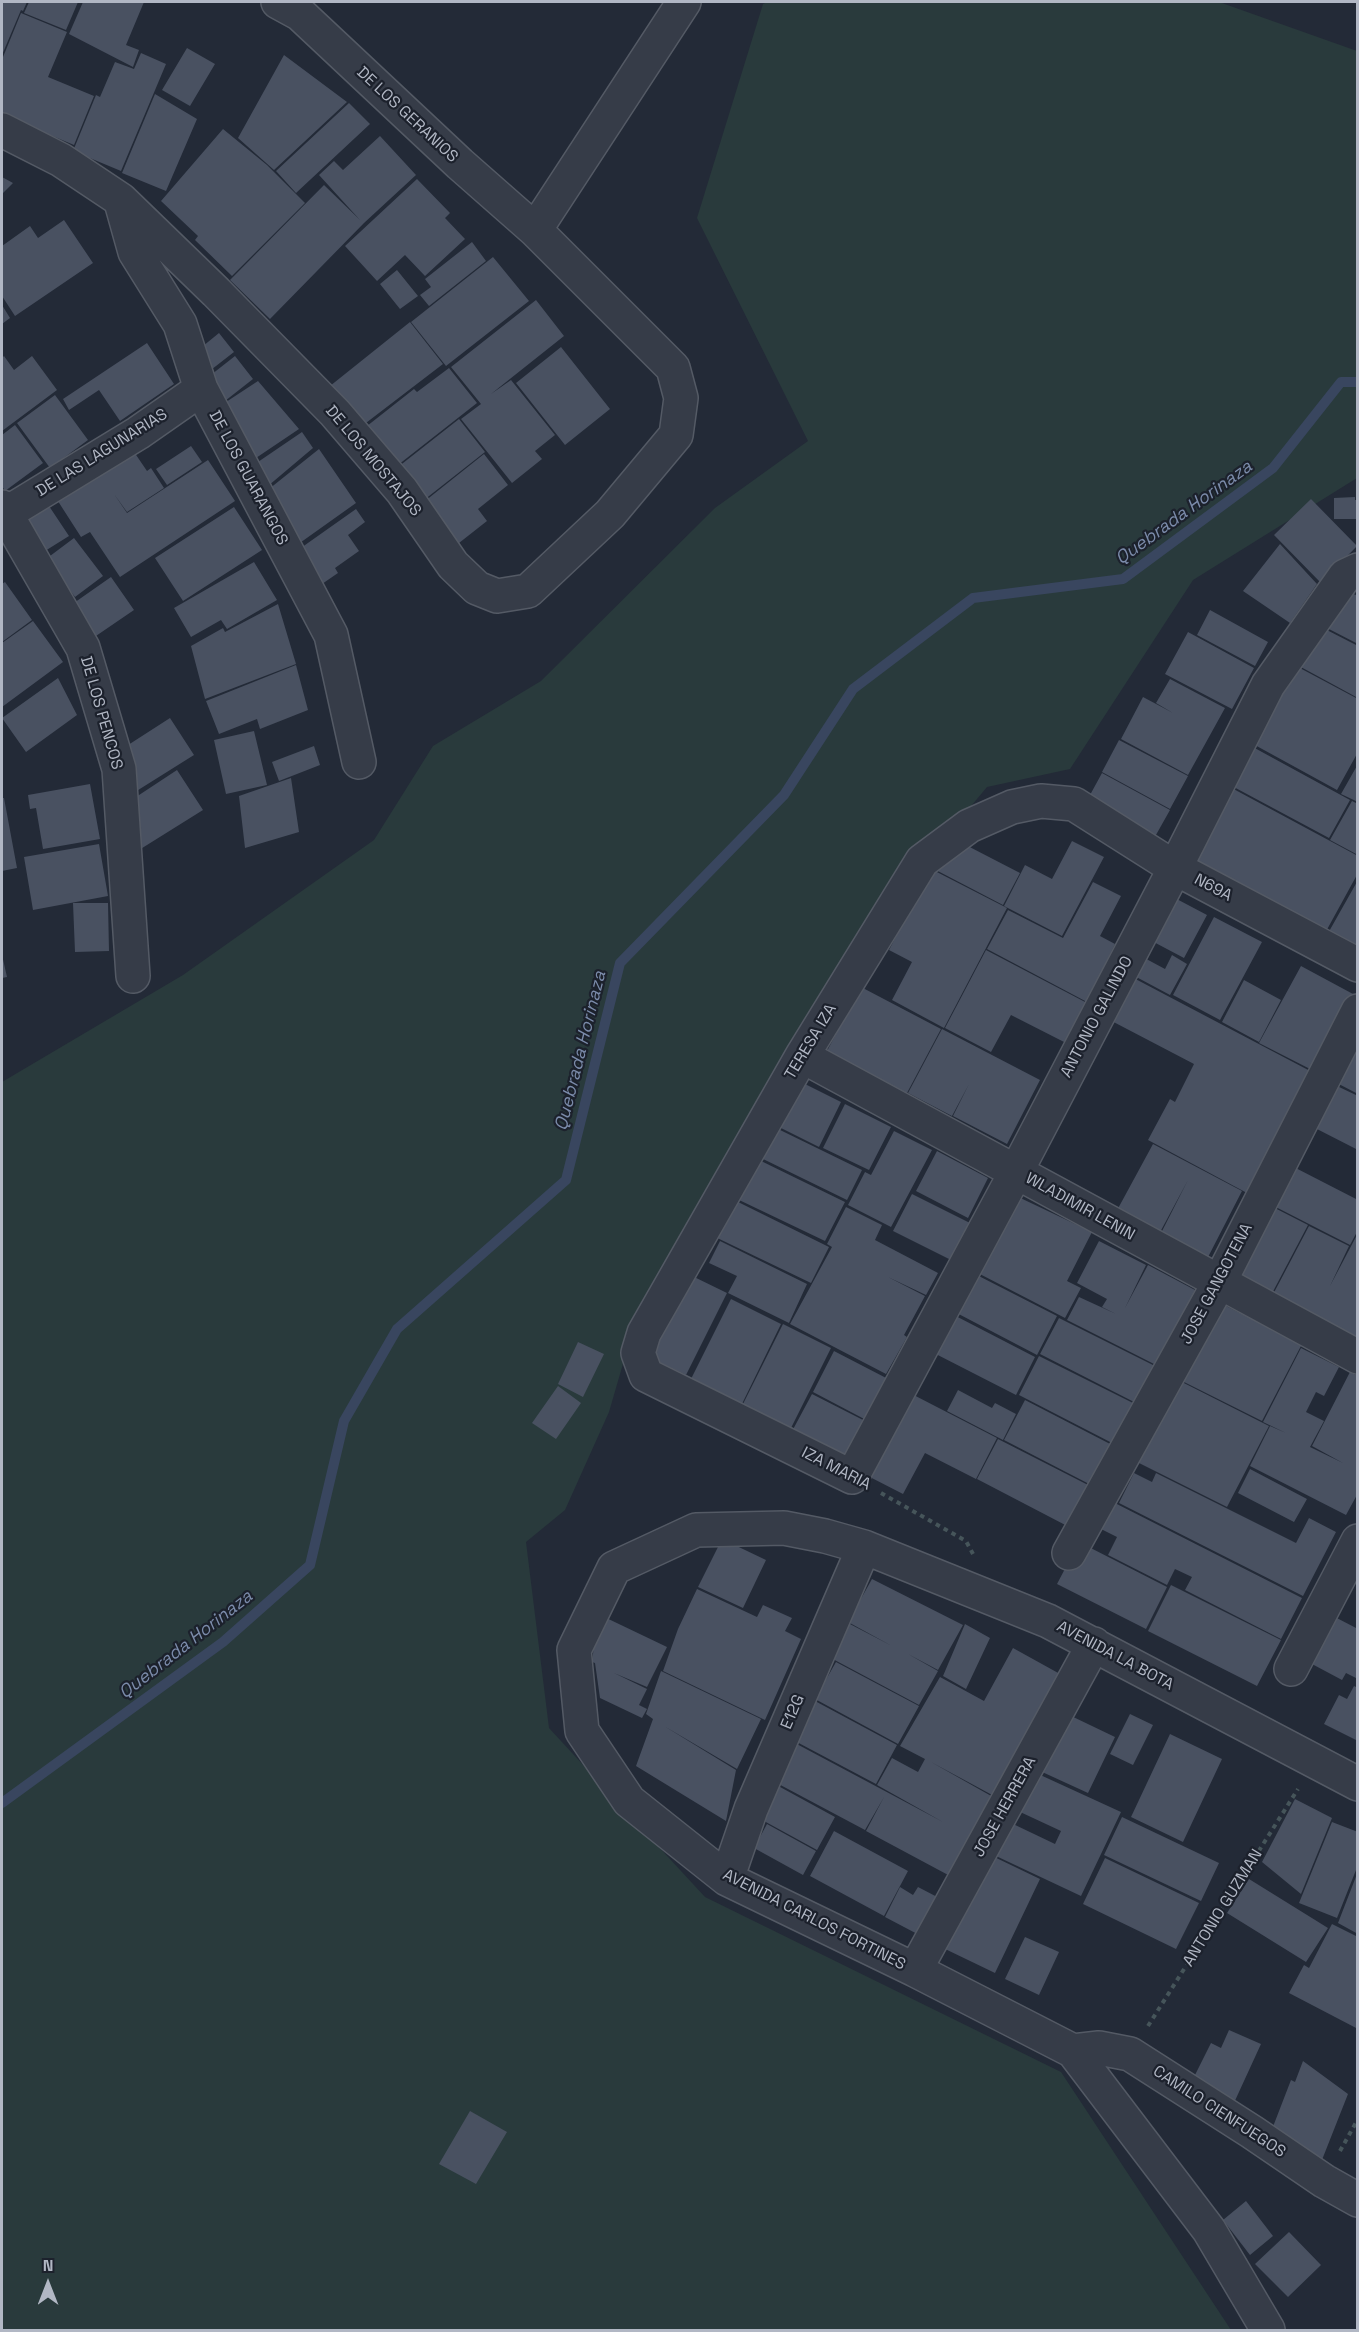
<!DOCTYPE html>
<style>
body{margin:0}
#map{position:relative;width:1359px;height:2332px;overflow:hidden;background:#232a37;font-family:"Space Grotesk",sans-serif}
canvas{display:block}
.frame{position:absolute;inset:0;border:3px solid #b1b7c4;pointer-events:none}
.north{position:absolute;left:18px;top:2254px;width:60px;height:60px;-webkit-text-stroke:4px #1c212c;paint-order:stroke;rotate:0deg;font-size:16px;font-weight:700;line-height:24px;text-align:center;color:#b1b7c4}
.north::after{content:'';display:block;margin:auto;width:21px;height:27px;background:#b1b7c4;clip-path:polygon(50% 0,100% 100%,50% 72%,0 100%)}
</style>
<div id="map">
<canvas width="1359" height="2332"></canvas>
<div class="frame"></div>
<div class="north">N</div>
</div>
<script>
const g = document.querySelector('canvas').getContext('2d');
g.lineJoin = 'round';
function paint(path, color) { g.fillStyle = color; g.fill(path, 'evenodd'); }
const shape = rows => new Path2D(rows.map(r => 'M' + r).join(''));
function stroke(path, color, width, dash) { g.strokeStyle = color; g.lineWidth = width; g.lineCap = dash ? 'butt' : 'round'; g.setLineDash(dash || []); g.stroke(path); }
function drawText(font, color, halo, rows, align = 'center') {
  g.font = font + ' "Space Grotesk",sans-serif'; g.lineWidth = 4.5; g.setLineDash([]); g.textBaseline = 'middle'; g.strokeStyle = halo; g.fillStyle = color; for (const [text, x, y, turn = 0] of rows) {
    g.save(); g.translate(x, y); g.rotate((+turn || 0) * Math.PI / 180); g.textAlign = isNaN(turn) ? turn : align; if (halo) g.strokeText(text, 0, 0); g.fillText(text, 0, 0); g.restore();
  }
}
const green = shape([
 [767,2,1219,2,1357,51,1357,478,1193,580,1070,769,987,787,916,872,627,1350,609,1412,565,1510,526,1542,549,1728,705,1897,1061,2072,1231,2330,2,2330,2,1082,183,975,374,840,433,746,541,681,715,508,808,441,697,218,763,4]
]);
const stream = shape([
 [2,1803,223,1642,310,1565,344,1421,397,1329,566,1180,620,963,784,795,853,689,973,598,1123,579,1273,468,1341,382,1358,382]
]);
const building = shape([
 [2,2,27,2,23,11,21,10,2,55],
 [29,2,78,2,66,30,24,13],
 [83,2,144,2,126,45,139,50,133,67,69,34],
 [21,13,67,32,48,77,94,96,74,145,2,115,2,56,3,57],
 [187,48,215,64,190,106,162,90],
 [141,53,166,64,121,171,73,151,96,95,100,97,115,62,134,69],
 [284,55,347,102,274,170,238,138],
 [155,94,197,119,166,191,122,173],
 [349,103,370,124,296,193,276,171],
 [223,129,267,165,305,203,232,276,195,240,198,236,161,201],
 [380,136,416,175,364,223,270,319,230,280,324,185,360,220,319,175,334,161,343,170],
 [2,177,13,183,2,194],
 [417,179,450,213,445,218,465,239,425,276,405,255,377,281,345,246],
 [64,220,93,263,15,316,2,296,2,246,30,226,38,238],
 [472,242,486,261,429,306,420,295,431,287,425,279],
 [493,257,529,301,446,366,411,322],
 [397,270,418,296,400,309,380,284],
 [536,300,564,336,491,394,511,380,555,435,535,451,542,459,512,483,461,419,481,404,451,367],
 [2,305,10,318,2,324],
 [410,322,443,364,362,426,330,386],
 [219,333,234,352,207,373,192,355],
 [147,343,174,384,120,421,99,390,69,410,63,399],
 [561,347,610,409,565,445,516,383],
 [4,356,14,370,32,356,57,390,2,431,2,358],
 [235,356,253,379,225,401,207,378],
 [449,368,477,403,398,465,367,426,414,389,417,392],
 [258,381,299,429,253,460,226,402],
 [55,395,88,440,50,468,17,423],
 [459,419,485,452,424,500,398,467],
 [15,425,43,463,5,491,2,486,2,435],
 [302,432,313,448,268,486,255,464],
 [130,446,147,471,151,468,164,488,127,512,114,494,127,513,208,460,235,501,120,577,90,532,81,537,54,495],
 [191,446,202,462,167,485,156,469],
 [319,449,356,503,297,545,269,489],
 [484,454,508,485,478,509,487,521,459,543,425,501],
 [1355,497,1355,500,1358,500,1358,519,1334,519,1334,498],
 [1311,499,1357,546,1321,583,1274,535],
 [47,503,69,536,45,551,23,519],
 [234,507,262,550,183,601,155,558],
 [356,509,365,522,348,535,359,551,335,568,338,573,322,584,298,550],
 [74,538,103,576,75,597,46,559],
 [1280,544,1317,584,1290,623,1243,591],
 [254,562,277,600,227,629,221,620,191,637,174,608],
 [111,577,134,610,93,638,71,605],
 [5,582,32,620,2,642,2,584],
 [1347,591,1358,596,1358,644,1327,628],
 [278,604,296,664,205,699,191,646,223,628,225,632],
 [1210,610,1268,642,1255,666,1197,635],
 [33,621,63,662,2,707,2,643],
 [1321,627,1358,646,1358,698,1299,666],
 [1188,632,1254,668,1232,709,1165,674],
 [296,665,308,710,260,729,257,719,219,734,206,701],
 [1298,667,1358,699,1358,752,1337,790,1253,744,1285,686,1288,687],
 [58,678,77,715,26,752,2,718],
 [1170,679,1225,708,1188,775,1121,739,1143,697,1173,713,1156,703],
 [170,718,194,755,135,792,125,747],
 [254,731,267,785,226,794,214,740],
 [1119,740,1188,776,1170,809,1102,772],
 [314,746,320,765,279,781,272,762],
 [1251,746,1350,800,1329,838,1230,785],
 [1358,764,1358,802,1341,794],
 [177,770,203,810,139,850,133,799],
 [1102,773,1170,810,1152,842,1084,806],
 [291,778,299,832,245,848,239,796],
 [90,784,100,839,43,849,36,808,30,809,28,795],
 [1228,786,1358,856,1358,873,1324,935,1187,861],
 [2,798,4,798,17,868,2,871],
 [1352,801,1358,804,1358,855,1330,840],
 [1072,841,1104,857,1062,936,1004,906,1025,865,1052,879],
 [960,842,1020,873,1003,905,932,868],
 [99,844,108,896,33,910,24,857],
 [931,869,1007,908,944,1028,892,1000,912,962,889,950],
 [1358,880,1358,952,1327,935],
 [1093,882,1121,896,1100,936,1115,944,1087,1002,987,949,1008,910,1063,938],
 [1171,896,1207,915,1184,958,1148,939],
 [73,903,108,903,109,951,75,952],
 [1214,917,1262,942,1220,1020,1173,995],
 [986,950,1087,1003,1066,1043,1011,1015,991,1052,945,1028],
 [1137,954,1165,969,1172,955,1187,964,1170,995,1127,972],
 [2,955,7,977,2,978],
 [1301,966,1353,994,1312,1070,1259,1043],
 [1126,974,1312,1072,1247,1193,1148,1140,1170,1099,1175,1102,1194,1064,1104,1017],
 [1244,980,1281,1000,1259,1042,1222,1022],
 [861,987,941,1029,907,1093,827,1051],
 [942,1029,1040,1080,1007,1144,953,1116,969,1084,952,1116,908,1093],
 [1358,1034,1358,1094,1333,1081],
 [797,1080,841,1102,819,1147,775,1125],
 [1337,1086,1358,1096,1358,1150,1315,1128],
 [845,1104,891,1127,869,1170,823,1148],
 [776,1128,862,1170,847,1200,761,1158],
 [894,1131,932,1150,891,1227,848,1205,865,1172,871,1175],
 [1153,1144,1242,1191,1206,1261,1159,1237,1188,1180,1158,1236,1115,1214],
 [937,1151,988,1178,968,1218,916,1191],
 [757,1159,845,1202,825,1241,737,1199],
 [1284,1162,1358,1200,1358,1230,1350,1245,1264,1201],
 [912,1194,970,1223,951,1260,893,1231],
 [1012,1194,1092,1232,1067,1281,1081,1288,1065,1318,972,1270],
 [730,1198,829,1247,811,1283,711,1235],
 [1267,1204,1308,1225,1268,1301,1227,1281],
 [846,1207,882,1225,875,1240,938,1273,926,1295,888,1277,925,1296,904,1335,907,1337,886,1374,790,1324,832,1247,827,1244],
 [1309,1226,1349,1246,1330,1286,1358,1233,1358,1350,1269,1302],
 [720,1241,807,1284,789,1323,728,1293,737,1276,709,1263],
 [1099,1241,1146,1265,1125,1308,1148,1265,1195,1290,1156,1365,1067,1320,1079,1297,1116,1314,1102,1307,1107,1299,1077,1283],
 [971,1272,1057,1316,1037,1355,951,1310],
 [686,1273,727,1293,686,1375,645,1355],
 [731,1299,781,1324,740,1408,689,1383],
 [1216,1301,1302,1344,1262,1421,1176,1378],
 [948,1312,1035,1357,1016,1395,928,1350],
 [1059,1318,1155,1366,1136,1403,1040,1354],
 [783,1324,831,1348,789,1432,741,1408],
 [578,1342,604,1354,583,1397,558,1384],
 [1301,1348,1339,1367,1324,1396,1316,1392,1306,1412,1324,1421,1310,1447,1343,1463,1312,1446,1350,1372,1358,1376,1358,1493,1346,1515,1250,1466,1270,1426,1286,1433,1263,1422],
 [834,1351,890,1380,868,1421,813,1392],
 [1039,1356,1135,1404,1114,1444,1019,1395],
 [1176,1379,1269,1426,1227,1507,1137,1462],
 [558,1386,581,1403,556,1439,532,1423],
 [904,1390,997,1438,976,1479,925,1453,903,1494,864,1474],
 [958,1390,992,1408,995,1403,1016,1414,1003,1440,947,1411],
 [812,1394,867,1422,849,1457,842,1453,838,1460,790,1435],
 [1025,1400,1114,1446,1093,1486,1004,1440],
 [998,1439,1092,1487,1071,1528,977,1479],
 [1250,1469,1307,1499,1294,1522,1238,1493],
 [1134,1473,1152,1482,1156,1473,1296,1543,1309,1518,1336,1532,1303,1596,1119,1503],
 [1107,1499,1302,1598,1281,1639,1185,1590,1192,1577,1175,1569,1167,1585,1108,1555,1117,1537,1093,1525],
 [722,1539,766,1560,743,1608,698,1587],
 [1079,1542,1167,1587,1146,1629,1057,1584],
 [872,1579,963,1625,938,1670,908,1654,938,1671,919,1705,829,1657,848,1623,892,1646,848,1622],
 [1171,1585,1281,1640,1257,1686,1148,1631],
 [697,1589,757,1617,763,1605,792,1618,785,1631,801,1639,765,1720,663,1671,678,1629],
 [598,1614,667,1647,647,1687,614,1673,647,1689,639,1705,647,1709,642,1718,600,1698,595,1663,592,1662],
 [1331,1615,1358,1629,1358,1679,1346,1673,1342,1680,1312,1664],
 [965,1624,990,1638,966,1689,943,1676],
 [1013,1648,1060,1674,994,1796,931,1762,993,1797,950,1876,866,1831,884,1797,865,1830,771,1780,793,1742,943,1822,877,1785,892,1758,918,1772,925,1759,900,1746,940,1677,984,1701],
 [836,1662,919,1706,898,1744,815,1699],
 [661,1671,761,1719,737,1769,664,1726,736,1770,726,1821,636,1766,653,1719,646,1714],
 [1354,1686,1358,1688,1358,1741,1324,1724,1339,1695,1347,1699],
 [815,1701,897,1745,876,1784,793,1740],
 [1067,1714,1115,1737,1088,1793,1040,1771],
 [1130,1714,1153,1725,1133,1765,1110,1754],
 [1170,1734,1222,1759,1183,1842,1131,1817],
 [1036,1773,1121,1812,1081,1896,996,1856,1011,1823,1055,1844,1061,1831,1018,1811],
 [771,1782,835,1817,817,1850,753,1815],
 [1295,1799,1332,1818,1301,1894,1262,1862],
 [1122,1817,1219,1863,1201,1901,1104,1855],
 [1332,1822,1358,1832,1358,1865,1337,1918,1299,1903],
 [767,1824,816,1851,803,1875,754,1848],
 [834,1831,908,1871,884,1916,810,1876],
 [986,1853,1040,1879,995,1973,941,1947],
 [1105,1858,1199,1903,1176,1949,1083,1904],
 [1357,1874,1358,1874,1358,1934,1338,1923],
 [1249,1879,1328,1928,1306,1962,1227,1913],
 [900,1887,913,1895,918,1887,943,1900,923,1937,885,1917],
 [1332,1924,1358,1937,1358,2029,1289,1993,1304,1965,1309,1968],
 [1025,1937,1059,1952,1039,1995,1005,1979],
 [1229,2030,1261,2044,1233,2105,1193,2079,1211,2043,1221,2048],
 [1303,2061,1348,2094,1318,2170,1269,2137,1291,2080,1295,2082],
 [470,2111,507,2132,476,2184,439,2164],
 [1246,2201,1273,2236,1250,2255,1223,2220],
 [1289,2232,1321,2265,1288,2297,1255,2264]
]);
const path = shape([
 [881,1493,966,1541,973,1554],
 [1148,2026,1298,1789],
 [1340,2151,1358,2119]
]);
const minor = shape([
 [2,130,61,160,121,200,216,292,335,413,402,491,453,565,477,588,497,596,528,591,610,514,676,435,681,398,673,368,535,230,460,164,300,14,278,2],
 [121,202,135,252,180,324,201,389,331,635,359,762],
 [535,230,684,2],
 [2,507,83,648,119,769,133,976],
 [2,516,138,433,201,389],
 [1358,570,1345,576,1268,685,1175,868,1016,1172,852,1477,646,1375,638,1353,644,1333,802,1056,922,861,969,826,1012,807,1041,801,1074,804,1175,868,1358,965],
 [802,1056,1358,1357],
 [1069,1553,1219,1283,1358,1011],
 [1291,1669,1358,1541],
 [727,1879,751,1809,864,1547],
 [915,1970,1094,1644],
 [1073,2051,1099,2048,1130,2054,1252,2132,1324,2181,1358,2200],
 [1268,2330,1209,2230,1073,2051,915,1970,727,1879,629,1801,582,1731,574,1650,614,1568,696,1530,784,1528,825,1536,864,1547,1048,1621,1358,1784]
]);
const streetNames = [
 ["DE LOS GERANIOS",407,115,43],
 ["DE LAS LAGUNARIAS",102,453,-32],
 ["DE LOS MOSTAJOS",373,461,50],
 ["DE LOS GUARANGOS",248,478,62],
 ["DE LOS PENCOS",101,713,74],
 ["N69A",1213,888,28],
 ["ANTONIO GALINDO",1097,1017,-62],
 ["TERESA IZA",811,1042,-59],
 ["WLADIMIR LENIN",1080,1207,29],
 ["JOSE GANGOTENA",1217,1284,-62],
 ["IZA MARIA",836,1469,27],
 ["AVENIDA LA BOTA",1115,1656,28],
 ["E12G",793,1712,-67],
 ["JOSE HERRERA",1005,1807,-61],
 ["ANTONIO GUZMAN",1223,1908,-58],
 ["AVENIDA CARLOS FORTINES",814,1920,27],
 ["CAMILO CIENFUEGOS",1219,2112,33]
];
const waterNames = [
 ["Quebrada Horinaza",1184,513,-36],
 ["Quebrada Horinaza",581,1051,-76],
 ["Quebrada Horinaza",186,1645,-38]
];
paint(green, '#293a3c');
stroke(stream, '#39465f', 10);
paint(building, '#495161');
stroke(minor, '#545a65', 36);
stroke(path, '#46555a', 4, [4.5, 4.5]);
stroke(minor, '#363c48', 33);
drawText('16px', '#b1b7c4', '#1c212c', streetNames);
drawText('italic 18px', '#7b8baa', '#1c212c', waterNames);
</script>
